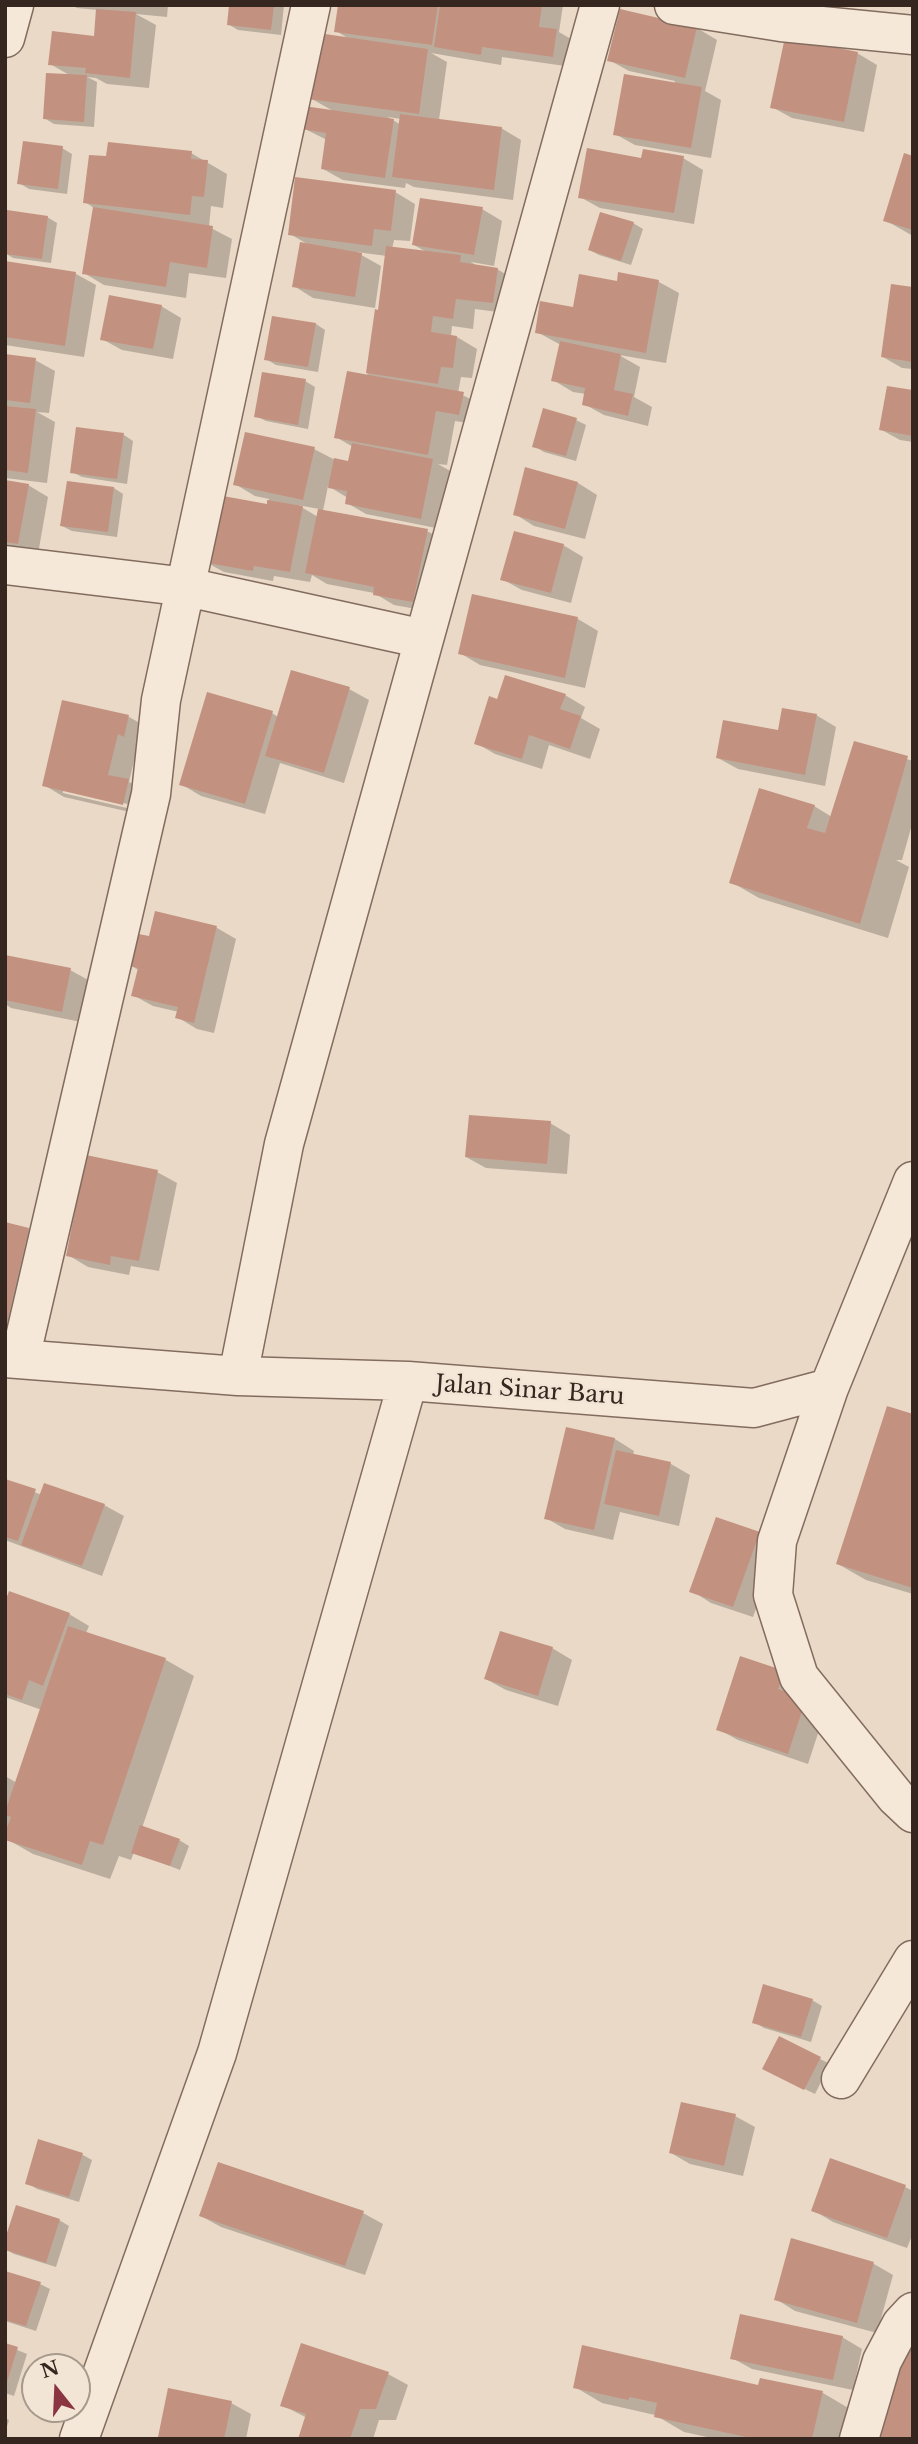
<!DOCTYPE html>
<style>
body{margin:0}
#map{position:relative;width:918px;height:2444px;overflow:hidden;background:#e9d9c6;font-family:"Libre Baskerville",serif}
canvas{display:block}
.frame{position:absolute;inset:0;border:7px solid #352720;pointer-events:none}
.north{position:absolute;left:21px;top:2353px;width:70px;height:70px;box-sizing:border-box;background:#f2e5d5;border:2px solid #a6998d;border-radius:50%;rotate:342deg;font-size:19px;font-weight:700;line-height:28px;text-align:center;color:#352720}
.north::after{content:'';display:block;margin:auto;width:24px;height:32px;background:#8b3543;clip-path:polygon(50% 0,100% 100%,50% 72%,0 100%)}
</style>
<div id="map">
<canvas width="918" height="2444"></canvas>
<div class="frame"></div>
<div class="north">N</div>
</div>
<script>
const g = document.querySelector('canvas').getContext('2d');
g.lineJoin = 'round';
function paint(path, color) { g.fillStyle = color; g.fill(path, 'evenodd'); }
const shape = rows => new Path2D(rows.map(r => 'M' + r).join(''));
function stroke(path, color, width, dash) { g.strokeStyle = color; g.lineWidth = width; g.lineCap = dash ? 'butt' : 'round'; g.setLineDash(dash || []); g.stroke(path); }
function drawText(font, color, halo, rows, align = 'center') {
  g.font = font + ' "Libre Baskerville",serif'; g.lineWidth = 5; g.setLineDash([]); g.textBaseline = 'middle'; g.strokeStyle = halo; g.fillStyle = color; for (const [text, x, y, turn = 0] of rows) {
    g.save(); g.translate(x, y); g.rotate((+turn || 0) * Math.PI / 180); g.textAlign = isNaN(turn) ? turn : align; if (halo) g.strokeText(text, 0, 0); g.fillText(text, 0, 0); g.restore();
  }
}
const shadow = shape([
 [72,5,168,5,167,17,136,14,156,25,149,88,107,84,96,78,87,77,97,82,94,127,54,124,44,118,71,76,50,64,95,38,98,10,77,8],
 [230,5,284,5,281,35,238,30,228,24],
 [340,5,563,5,559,32,576,42,572,67,502,57,501,65,431,53,447,62,439,120,501,128,521,140,513,200,414,187,406,183,405,188,343,180,323,169,327,140,303,128,335,112,310,98,351,40,336,31],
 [388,117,401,119,401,125],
 [621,11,697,28,717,40,705,91,721,100,711,158,635,145,615,134,674,84,675,81,629,71,609,60],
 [857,53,877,65,864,132,792,118,772,107],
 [62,148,72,154,67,194,29,189,19,183],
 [191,153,227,174,223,208,211,206,209,227,232,239,226,278,189,273,186,298,104,285,84,273,94,208,85,202],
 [913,157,913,236,885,220],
 [683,158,703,170,694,224,600,208,580,197,642,160],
 [395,192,415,204,410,241,394,240,392,249,428,253,414,245,482,209,502,221,494,266,471,262,479,267,497,269,517,281,513,314,475,309,473,329,452,326,451,336,457,337,477,349,472,378,461,377,458,393,483,405,479,425,455,421,447,465,438,464,452,472,441,529,366,514,347,503,348,498,328,486,323,511,427,531,447,542,433,612,394,605,374,593,327,584,312,575,310,582,274,576,273,581,224,572,204,561,268,506,269,499,255,496,235,484,314,449,335,460,350,463,353,447,336,437,367,376,377,311,380,312,387,256,356,252,381,266,375,308,313,298,294,286,309,245,290,234],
 [298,505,319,509,318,517],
 [8,212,47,217,57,223,51,263,13,258,5,253],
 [633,223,643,229,631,265,599,255,590,250],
 [5,263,76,274,96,285,84,357,5,345],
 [619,274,659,282,679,293,666,363,619,355,640,367,634,397,652,407,648,426,604,415,584,404,586,394,573,392,553,380,561,345,537,332,618,283],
 [913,289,913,369,902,368,883,357],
 [161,306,181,318,173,359,122,350,102,339],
 [316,324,325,330,318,372,276,365,266,359],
 [5,356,35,360,55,371,49,413,37,412,55,422,47,483,5,478],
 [305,381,315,387,308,429,266,421,256,416],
 [913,392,913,442,900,440,880,429],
 [576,420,586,425,576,461,544,452,534,446],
 [124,435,133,441,127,484,82,477,72,472],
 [5,481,28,485,48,497,38,554,5,548],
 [578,483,597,495,585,539,534,526,515,514],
 [114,488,123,494,117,537,72,531,62,526],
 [563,545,583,557,571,603,522,590,502,579],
 [473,596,578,619,598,631,585,688,480,665,460,653],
 [349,689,369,700,344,783,280,763,265,814,201,796,181,784,272,713,278,717],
 [565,695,585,707,581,718,600,729,590,759,549,745,542,769,495,754,476,743,498,701],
 [64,702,129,717,149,728,138,744,129,782,148,792,143,815,64,797,44,785],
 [63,789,132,805,131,809,63,793],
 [816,715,836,727,825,786,738,769,718,758],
 [855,743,913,761,913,821,902,860,896,860,909,867,888,938,759,898,731,882,814,806,832,817],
 [217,928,236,939,214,1033,197,1029,177,1017,179,1012,153,1006,133,995,140,971,128,964,150,938],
 [5,957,70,970,90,981,81,1022,11,1008,5,1004],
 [550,1123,570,1135,567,1174,486,1168,466,1157],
 [157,1172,177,1183,159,1271,131,1266,129,1275,88,1267,68,1255],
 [5,1224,28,1229,48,1241,25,1341,5,1337],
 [913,1415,913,1594,866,1580,838,1564],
 [567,1429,615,1439,634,1451,633,1456,671,1464,690,1475,679,1526,620,1512,613,1540,565,1529,546,1518],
 [5,1481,42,1495,104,1505,124,1516,102,1576,5,1540],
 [759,1533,779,1545,753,1617,711,1603,692,1591],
 [5,1607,69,1614,89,1626,86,1633,166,1660,194,1676,142,1828,179,1840,189,1846,180,1870,134,1852,131,1860,119,1856,110,1879,33,1854,5,1838,5,1776,17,1783,42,1710,5,1697],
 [552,1648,572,1660,558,1706,506,1690,486,1679],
 [784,1672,825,1712,808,1764,738,1740,718,1729],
 [812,2000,822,2006,811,2042,764,2028,754,2022],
 [779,2038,830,2064,815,2094,774,2074],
 [735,2116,755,2127,743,2176,690,2164,671,2153],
 [39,2141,83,2155,92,2160,79,2202,37,2189,27,2183],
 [905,2187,913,2191,913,2233,907,2248,833,2222,813,2210],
 [363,2213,383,2224,365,2275,221,2227,201,2216],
 [59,2220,69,2226,56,2267,14,2254,5,2249],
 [792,2240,874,2264,893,2275,877,2333,795,2311,776,2299],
 [5,2273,40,2284,50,2289,36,2331,5,2321],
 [842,2337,862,2349,853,2390,752,2369,732,2358],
 [5,2345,27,2354,14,2396,5,2393],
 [388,2374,408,2385,396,2420,379,2420,373,2439,300,2439,307,2418,282,2405],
 [575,2387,759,2387,823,2393,850,2409,843,2439,716,2439,684,2432,655,2415,602,2403],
 [231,2403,251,2414,246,2439,165,2439,160,2436],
 [5,2418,9,2420,5,2433]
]);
const building = shape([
 [229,5,274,5,271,30,227,25],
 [338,5,438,5,432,45,334,32],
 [440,5,542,5,539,27,557,29,553,57,482,47,481,55,434,47],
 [96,9,136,12,130,78,85,73,86,68,48,65,52,31,94,36],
 [620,9,697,27,685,78,607,61],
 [318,33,428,49,419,114,308,99],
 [785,37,858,52,844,122,770,108],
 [46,73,87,75,84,122,43,119],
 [624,74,702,87,691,148,613,135],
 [304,106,394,119,385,178,321,169,326,133,301,129],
 [400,114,502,127,494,190,392,177],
 [23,141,63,146,58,189,17,184],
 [108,142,192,151,191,159,208,160,204,197,192,196,190,215,83,203,89,155,106,156],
 [587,148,641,158,643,149,684,156,674,213,578,198],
 [904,153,913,156,913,230,883,221],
 [295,177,396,190,391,231,374,229,372,246,288,235],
 [420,198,483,207,474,255,412,245],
 [93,207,213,226,207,268,170,262,166,287,82,274],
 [7,210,48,216,42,259,5,254],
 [600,212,634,222,621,261,588,250],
 [300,242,362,253,355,297,292,287],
 [386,246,461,255,460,262,498,268,493,303,456,299,453,319,433,316,431,332,457,336,453,368,441,367,438,384,366,373,375,309,378,310],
 [5,261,76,272,65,346,5,337],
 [618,272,659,280,646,353,535,333,540,301,573,307,579,274,617,281],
 [891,284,913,287,913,362,881,357],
 [109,295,162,305,153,349,100,340],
 [272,316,316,323,308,367,264,360],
 [560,341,621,354,614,390,633,394,628,416,582,405,585,388,551,381],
 [5,354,36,358,30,403,5,400],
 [347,371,464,392,459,415,436,411,428,455,334,438],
 [262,372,306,379,298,425,254,417],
 [887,386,913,390,913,436,879,430],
 [5,406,36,409,28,473,5,470],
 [543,408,577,418,566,456,532,447],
 [76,427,124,433,117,479,70,473],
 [245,432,315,447,303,500,233,485],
 [352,443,433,459,421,519,345,504,347,491,328,488,334,458,348,461],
 [525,467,578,482,565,529,513,515],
 [5,480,29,484,18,544,5,542],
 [67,481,114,487,108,532,60,526],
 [223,496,267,504,267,500,303,506,290,572,254,566,253,571,202,562],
 [318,509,428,529,413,602,373,595,374,587,305,573],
 [514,531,564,544,551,593,500,580],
 [472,594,578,617,565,678,458,654],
 [291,670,350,687,324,773,265,756],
 [505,675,566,694,560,709,581,716,570,749,529,735,522,759,474,744,489,696,497,699],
 [207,692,273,711,245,804,179,785],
 [62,700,129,715,124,737,118,734,108,775,129,779,123,805,42,786],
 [782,708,817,714,805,775,716,758,723,720,778,730],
 [854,741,908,756,860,924,729,883,759,788,815,805,807,828,825,833],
 [155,911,217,926,194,1023,175,1018,178,1007,131,996,138,968,126,965,133,933,149,936],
 [5,955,71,968,62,1012,5,1000],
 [469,1115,551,1121,547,1164,465,1157],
 [86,1155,158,1170,139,1261,111,1256,110,1265,66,1256],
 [5,1222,29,1228,6,1327,5,1326],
 [887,1406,913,1414,913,1588,836,1564],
 [566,1427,615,1438,594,1530,544,1519],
 [616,1450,671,1462,659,1516,604,1504],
 [5,1479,36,1489,18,1541,5,1537],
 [44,1483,105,1504,82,1566,21,1545],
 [716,1517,760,1532,733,1607,689,1592],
 [9,1591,70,1613,43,1686,29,1680,22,1700,5,1694,5,1602],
 [68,1626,166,1658,103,1845,90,1841,82,1865,5,1840,5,1832,11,1817,5,1815,5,1812],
 [500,1631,553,1647,538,1696,484,1679],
 [740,1656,785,1671,778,1689,806,1699,788,1754,716,1730],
 [140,1825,180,1839,170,1866,131,1853],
 [763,1984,813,1999,801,2037,752,2023],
 [779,2036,821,2057,804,2090,762,2069],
 [681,2102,736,2114,724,2166,669,2153],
 [38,2139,83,2153,69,2197,25,2184],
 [830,2158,906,2185,887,2238,811,2211],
 [218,2162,364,2211,345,2266,199,2216],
 [16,2205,60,2219,46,2263,5,2250,5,2239],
 [791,2238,874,2262,857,2323,774,2300],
 [5,2271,41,2282,26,2326,5,2320],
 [740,2314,843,2336,833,2380,730,2359],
 [901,2336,913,2339,913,2439,875,2439],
 [5,2343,18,2347,6,2385,5,2385],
 [301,2343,389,2372,376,2409,360,2409,350,2439,298,2439,306,2414,280,2406],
 [582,2345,758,2385,760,2378,823,2391,812,2439,746,2439,746,2437,654,2417,657,2403,630,2397,628,2400,573,2388],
 [168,2388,232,2401,224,2439,158,2437]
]);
const street = shape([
 [674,5,781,22,913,35],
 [5,38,14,5],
 [5,565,187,587,424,639],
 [5,1358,238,1376,408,1381,754,1408,829,1388,913,1181],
 [20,1359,151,794,161,700,311,5],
 [238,1376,284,1144,600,5],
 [829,1388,777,1541,773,1595,799,1677,896,1797,913,1813],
 [841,2079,913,1960],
 [79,2439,217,2053,408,1381],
 [859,2439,882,2361,901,2325,913,2312]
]);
const streetNames = [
 ["Jalan Sinar Baru",530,1391,4]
];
paint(shadow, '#0003');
paint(building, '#c39180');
stroke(street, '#836c5e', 41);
stroke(street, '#f5e8d9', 38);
drawText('23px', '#352720', '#f2e5d5', streetNames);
</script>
